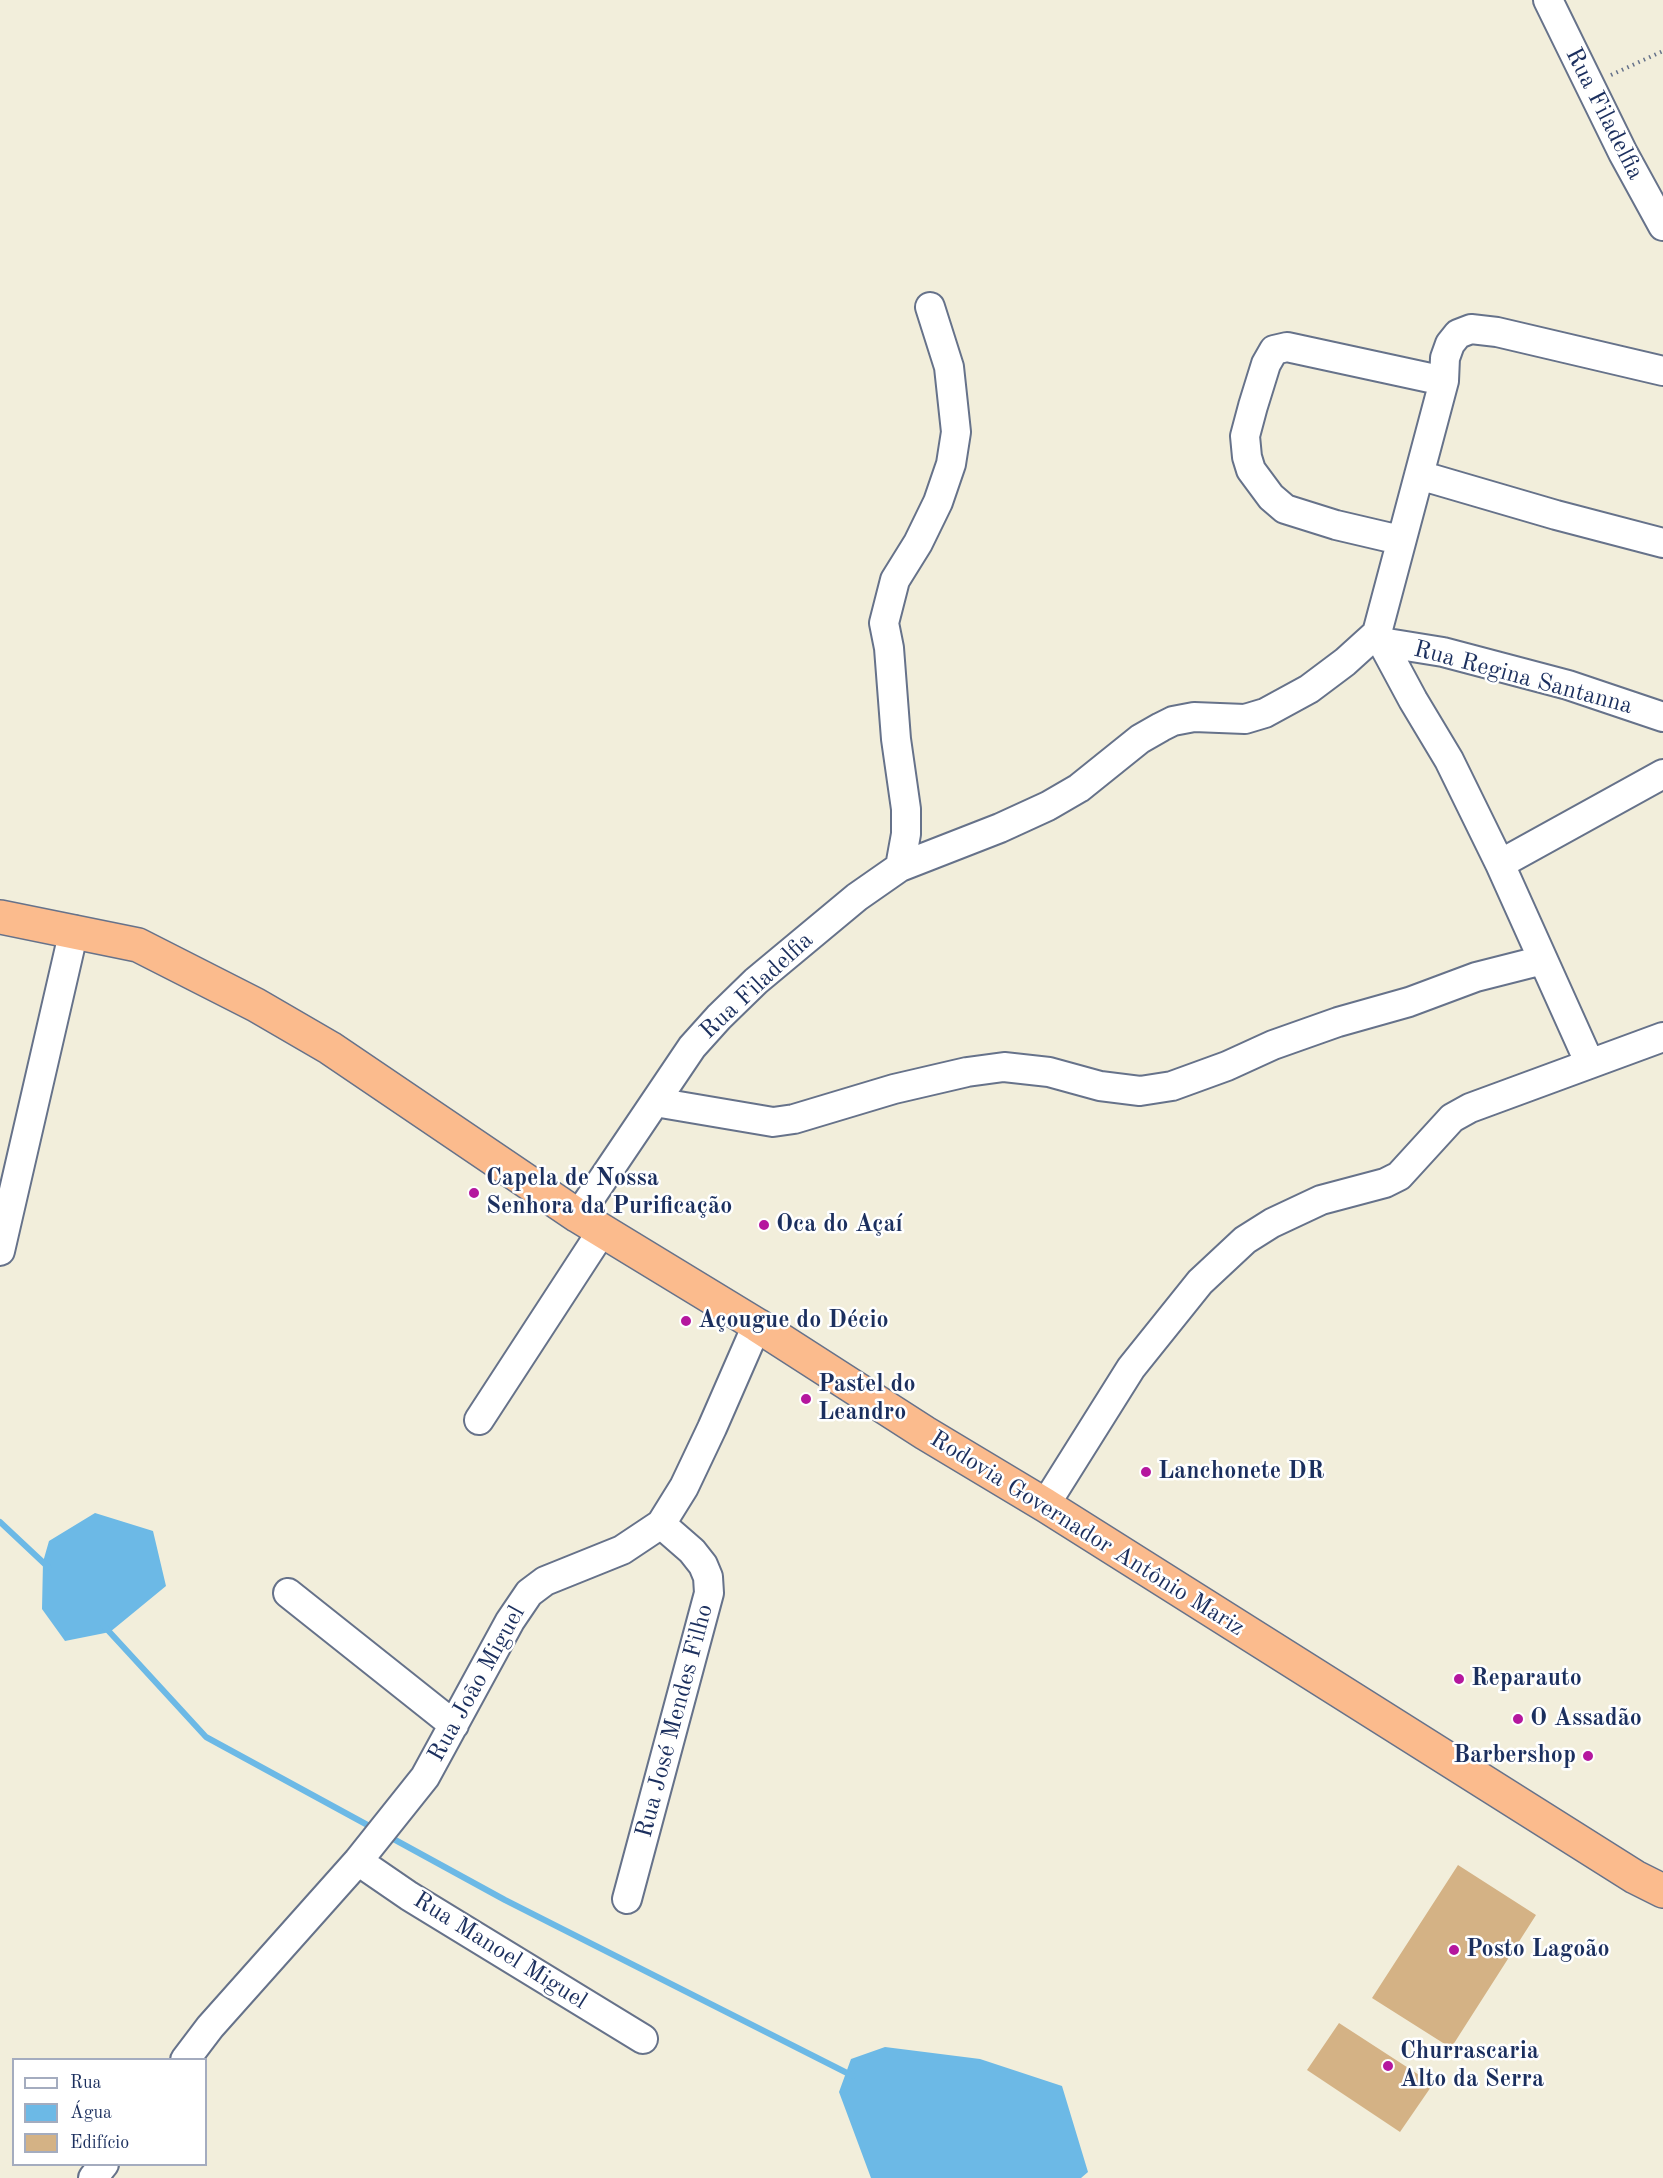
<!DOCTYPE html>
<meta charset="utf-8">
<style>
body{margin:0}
#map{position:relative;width:1663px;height:2178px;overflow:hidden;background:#f2eedb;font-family:"Old Standard TT",serif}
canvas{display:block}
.legend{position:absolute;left:12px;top:2058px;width:195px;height:108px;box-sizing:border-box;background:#fff;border:2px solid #a4acbf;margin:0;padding:8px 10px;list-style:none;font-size:18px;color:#1b2f5e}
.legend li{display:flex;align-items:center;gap:12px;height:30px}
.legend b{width:30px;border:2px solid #a4acbf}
</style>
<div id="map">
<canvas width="1663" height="2178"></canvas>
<ul class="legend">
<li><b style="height:8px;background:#fff"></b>Rua</li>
<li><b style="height:16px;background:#6cb9e6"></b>Água</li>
<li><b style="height:16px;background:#d4b285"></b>Edifício</li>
</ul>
</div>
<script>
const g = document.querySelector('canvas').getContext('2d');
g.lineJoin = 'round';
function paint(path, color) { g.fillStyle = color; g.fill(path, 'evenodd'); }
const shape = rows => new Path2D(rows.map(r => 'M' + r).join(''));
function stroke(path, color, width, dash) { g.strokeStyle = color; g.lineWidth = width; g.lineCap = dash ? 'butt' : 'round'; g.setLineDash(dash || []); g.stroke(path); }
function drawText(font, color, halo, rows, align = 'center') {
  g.font = font + ' "Old Standard TT",serif'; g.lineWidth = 5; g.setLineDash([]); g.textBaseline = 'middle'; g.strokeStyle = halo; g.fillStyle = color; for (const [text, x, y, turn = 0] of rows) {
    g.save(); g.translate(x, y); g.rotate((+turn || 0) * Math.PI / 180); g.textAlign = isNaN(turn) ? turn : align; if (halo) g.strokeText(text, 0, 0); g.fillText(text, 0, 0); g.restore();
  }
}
const water = shape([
 [95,1513,153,1531,166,1586,110,1632,65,1641,42,1609,43,1562,49,1541],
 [885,2047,980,2059,1062,2086,1088,2172,1081,2178,871,2178,839,2092,851,2059]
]);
const stream = shape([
 [0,1522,48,1567],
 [104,1626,206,1737,373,1828],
 [388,1836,505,1900,853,2076]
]);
const building = shape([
 [1458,1865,1536,1915,1451,2048,1372,1998],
 [1339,2023,1433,2084,1400,2132,1307,2070]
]);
const path = shape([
 [1611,75,1663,51]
]);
const minor = shape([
 [1548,0,1623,153,1663,226],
 [1419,475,1556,515,1663,543],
 [1400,540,1336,525,1285,509,1271,497,1251,470,1247,457,1245,436,1253,406,1266,364,1274,350,1287,347,1444,381],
 [1377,633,1413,700,1449,760,1500,864,1590,1064],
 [1381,642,1443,652,1568,685,1663,717],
 [1500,864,1663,774],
 [900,867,906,834,906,809,896,739,889,648,884,623,895,580,918,543,938,502,951,464,956,432,949,367,930,307],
 [655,1102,773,1122,794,1119,894,1089,967,1072,1004,1067,1049,1072,1100,1086,1140,1091,1172,1086,1227,1066,1273,1045,1338,1022,1409,1002,1476,977,1543,960],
 [578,1216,692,1047,719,1017,756,981,857,897,900,867,1000,828,1048,806,1079,788,1140,739,1161,727,1173,721,1194,717,1245,719,1265,713,1309,689,1345,662,1377,633,1444,381,1445,358,1450,344,1458,334,1471,329,1497,332,1663,371],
 [0,1251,74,930],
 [479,1420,602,1231],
 [1045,1505,1131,1368,1200,1282,1245,1240,1272,1223,1321,1200,1385,1183,1399,1176,1452,1118,1470,1108,1663,1037],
 [288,1593,454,1725],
 [358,1861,409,1896,643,2039],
 [627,1899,709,1593,708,1577,703,1565,692,1551,661,1524],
 [185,2060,210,2027,358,1861,425,1777,510,1621,529,1593,545,1581,622,1550,661,1524,684,1487,712,1428,757,1325],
 [93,2178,104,2164]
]);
const highway = shape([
 [0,917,138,945,256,1005,330,1048,578,1216,757,1325,925,1433,1045,1505,1635,1877,1663,1891]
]);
const markers = [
 [474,1193,6,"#b5179e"],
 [764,1225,6,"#b5179e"],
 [686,1321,6,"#b5179e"],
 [806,1399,6,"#b5179e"],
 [1146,1472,6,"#b5179e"],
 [1459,1679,6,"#b5179e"],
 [1518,1719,6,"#b5179e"],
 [1588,1756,6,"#b5179e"],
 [1454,1950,6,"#b5179e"],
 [1388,2066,6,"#b5179e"]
];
const streetNames = [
 ["Rua Filadelfia",1604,114,63],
 ["Rua Regina Santanna",1523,678,15],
 ["Rua Filadelfia",757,986,-43],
 ["Rodovia Governador Antônio Mariz",1087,1534,32],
 ["Rua João Miguel",477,1684,-61],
 ["Rua José Mendes Filho",675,1721,-75],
 ["Rua Manoel Miguel",500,1951,32]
];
const poiNames = [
 ["Capela de Nossa",486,1179],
 ["Senhora da Purificação",486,1207],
 ["Oca do Açaí",776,1225],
 ["Açougue do Décio",698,1321],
 ["Pastel do",818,1385],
 ["Leandro",818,1413],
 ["Lanchonete DR",1158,1472],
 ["Reparauto",1471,1679],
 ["O Assadão",1530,1719],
 ["Barbershop",1576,1756,"right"],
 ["Posto Lagoão",1466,1950],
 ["Churrascaria",1400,2052],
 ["Alto da Serra",1400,2080]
];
paint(water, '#6cb9e6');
stroke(stream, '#6cb9e6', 6);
paint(building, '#d4b285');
stroke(minor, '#66728a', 32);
stroke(highway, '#66728a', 36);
stroke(path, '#66728a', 4, [1.5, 4.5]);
stroke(minor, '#fff', 28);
stroke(highway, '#fbbb8d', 33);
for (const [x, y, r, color] of markers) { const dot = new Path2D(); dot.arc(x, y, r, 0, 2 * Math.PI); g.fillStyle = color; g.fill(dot); stroke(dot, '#fff', 2); }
drawText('24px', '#1b2f5e', '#fff', streetNames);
drawText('bold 24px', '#1b2f5e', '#fff', poiNames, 'left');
</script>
